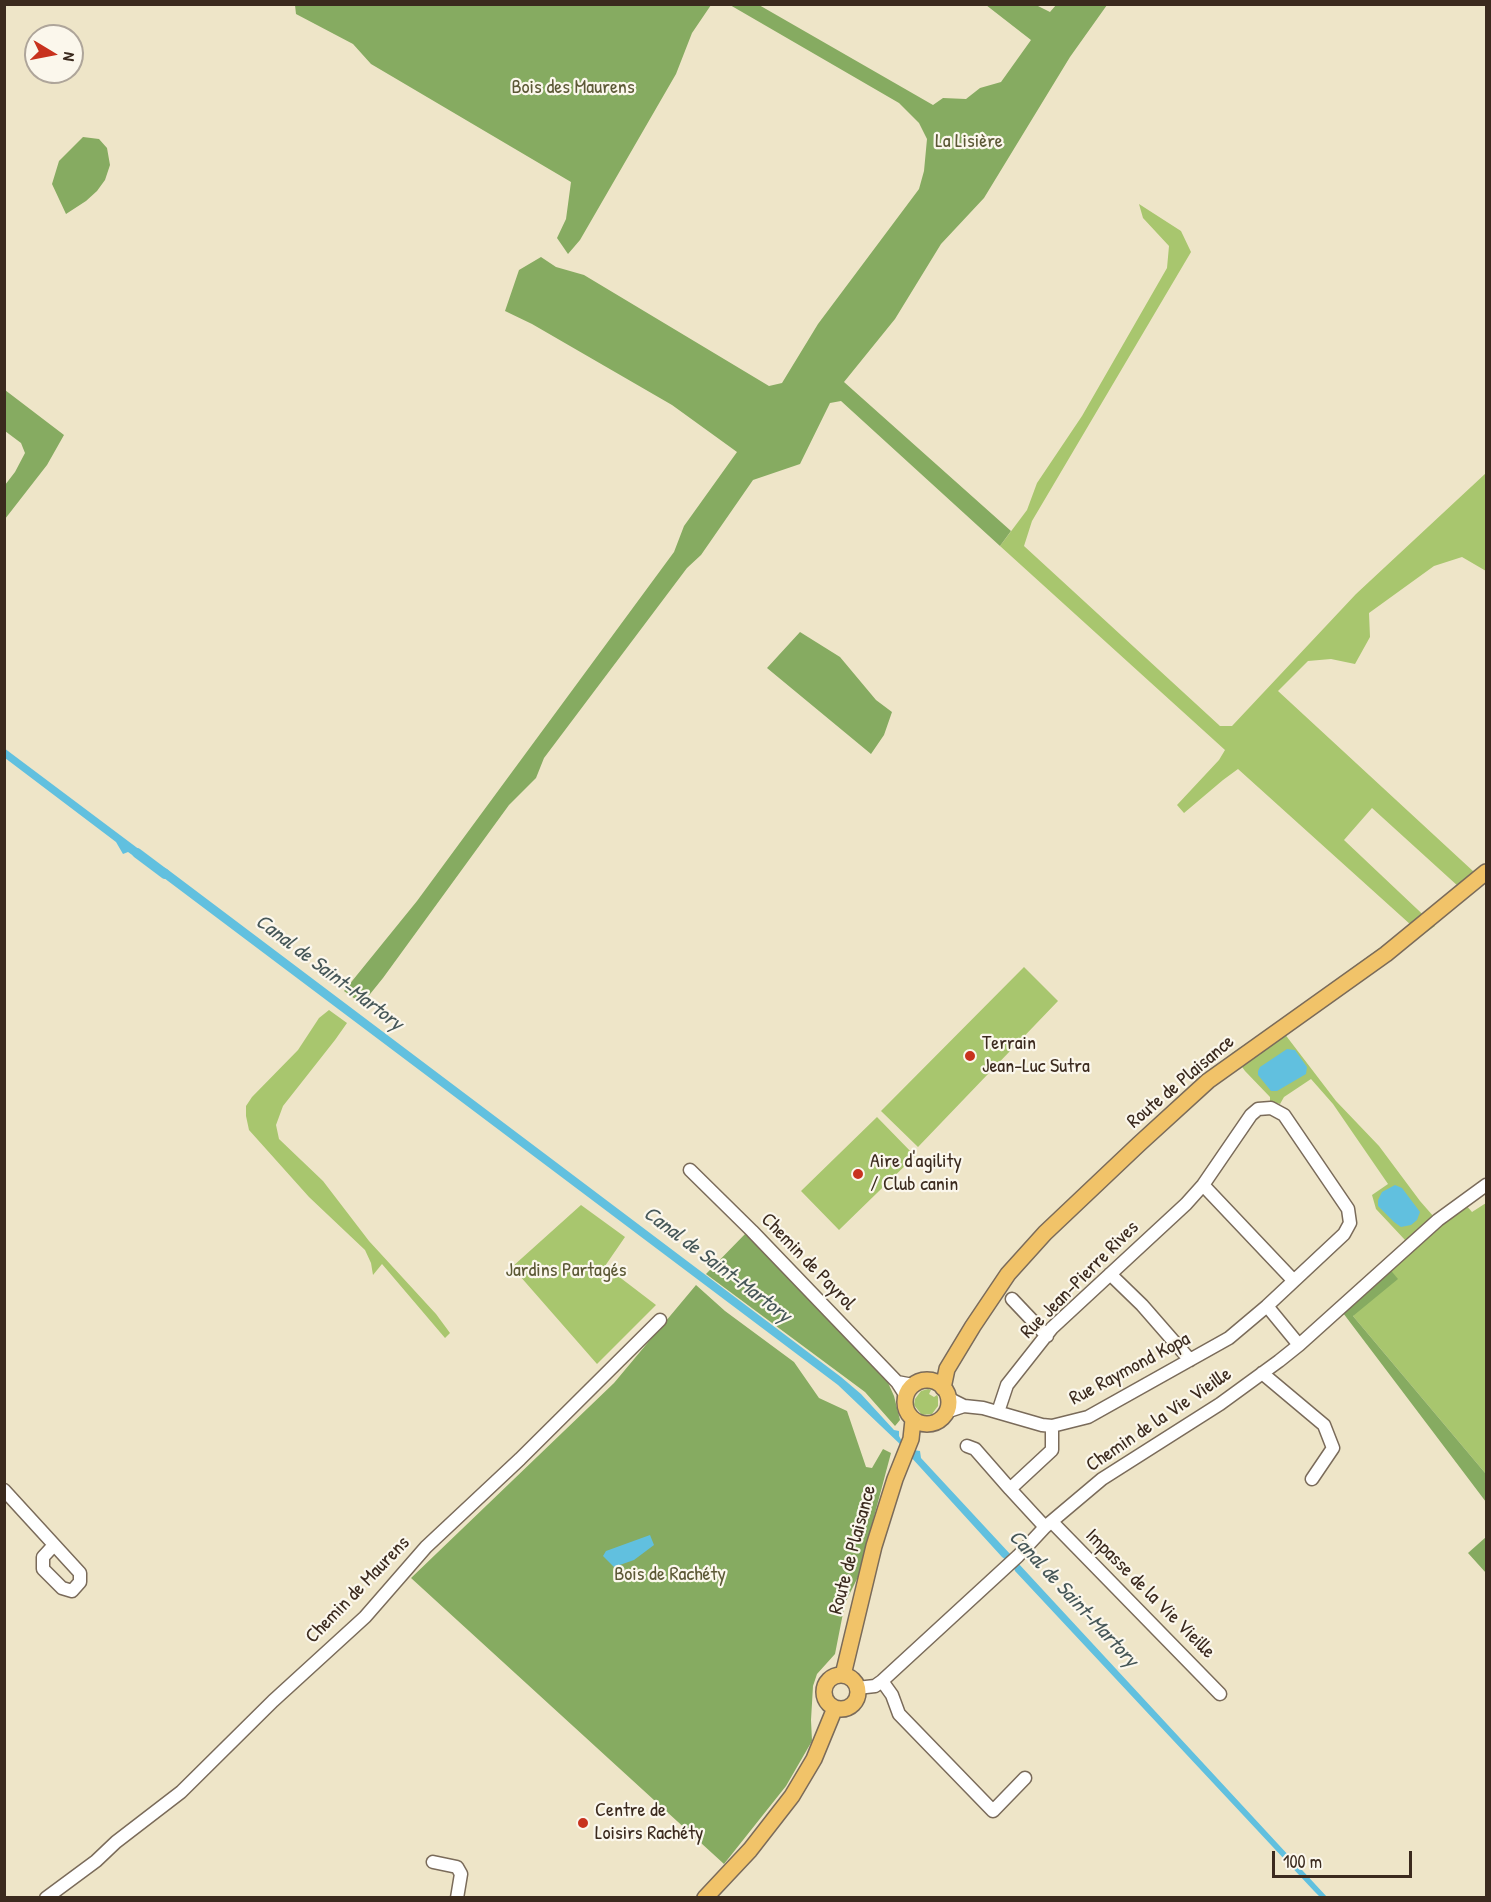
<!DOCTYPE html>
<meta charset="utf-8">
<style>
body{margin:0}
#map{position:relative;width:1491px;height:1902px;overflow:hidden;background:#eee5c8;font-family:"Patrick Hand",sans-serif}
canvas{display:block}
.frame{position:absolute;inset:0;border:6px solid #3b2a1e;pointer-events:none}
.north{position:absolute;left:24px;top:24px;width:60px;height:60px;box-sizing:border-box;background:#fbf7ec;border:2px solid #aea59a;border-radius:50%;rotate:100deg;font-size:16px;font-weight:700;line-height:24px;text-align:center;color:#3b2a1e}
.north::after{content:'';display:block;margin:auto;width:21px;height:27px;background:#c8321e;clip-path:polygon(50% 0,100% 100%,50% 72%,0 100%)}
.scale{position:absolute;left:1272px;top:1851px;width:140px;height:27px;box-sizing:border-box;border:3px solid #3b2a1e;border-top:0;padding-left:8px;font-size:18px;line-height:21px;white-space:nowrap;color:#3b2a1e;-webkit-text-stroke:4px #fbf7ec;paint-order:stroke}
</style>
<div id="map">
<canvas width="1491" height="1902"></canvas>
<div class="frame"></div>
<div class="north">N</div>
<div class="scale">100 m</div>
</div>
<script>
const g = document.querySelector('canvas').getContext('2d');
g.lineJoin = 'round';
function paint(path, color) { g.fillStyle = color; g.fill(path, 'evenodd'); }
const shape = rows => new Path2D(rows.map(r => 'M' + r).join(''));
function stroke(path, color, width, dash) { g.strokeStyle = color; g.lineWidth = width; g.lineCap = dash ? 'butt' : 'round'; g.setLineDash(dash || []); g.stroke(path); }
function drawText(font, color, halo, rows, align = 'center') {
  g.font = font + ' "Patrick Hand",sans-serif'; g.lineWidth = 4.5; g.setLineDash([]); g.textBaseline = 'middle'; g.strokeStyle = halo; g.fillStyle = color; for (const [text, x, y, turn = 0] of rows) {
    g.save(); g.translate(x, y); g.rotate((+turn || 0) * Math.PI / 180); g.textAlign = isNaN(turn) ? turn : align; if (halo) g.strokeText(text, 0, 0); g.fillText(text, 0, 0); g.restore();
  }
}
const green = shape([
 [1139,204,1181,231,1191,252,1032,521,1024,546,1220,726,1232,726,1356,594,1486,473,1486,571,1462,557,1434,566,1369,613,1370,637,1355,664,1331,659,1308,661,1278,691,1474,872,1459,887,1372,808,1344,840,1435,926,1280,1036,1284,1033,1336,1101,1379,1146,1420,1201,1434,1217,1459,1197,1472,1212,1486,1203,1486,1474,1353,1316,1383,1261,1405,1240,1376,1209,1372,1195,1388,1184,1333,1104,1311,1079,1284,1097,1280,1104,1270,1101,1270,1097,1245,1071,1232,1053,1264,1032,1411,925,1238,769,1223,780,1184,813,1177,805,1219,760,1225,750,1000,546,1027,510,1037,483,1082,416,1167,268,1169,246,1143,218],
 [1024,967,1058,1001,918,1147,881,1111],
 [329,1010,347,1023,335,1040,283,1106,276,1125,279,1139,323,1181,369,1241,436,1314,450,1333,445,1338,382,1264,373,1275,371,1263,365,1250,309,1197,249,1130,246,1116,246,1106,252,1097,298,1050,319,1018],
 [877,1117,915,1156,839,1230,801,1191],
 [581,1205,625,1237,605,1266,656,1305,597,1364,512,1267],
 [928,1389,931,1390,929,1394,934,1397,937,1395,938,1397,938,1406,932,1414,922,1415,914,1405,915,1399,921,1391]
]);
const forest = shape([
 [295,5,295,4,711,5,692,33,676,74,580,240,568,254,557,238,566,219,571,182,371,64,353,44,296,14],
 [730,5,759,5,933,105,943,98,966,99,980,88,1001,82,1031,40,986,5,1036,5,1050,12,1056,5,1107,5,1070,57,984,198,941,244,895,319,844,382,1011,531,1000,546,841,401,830,403,800,464,753,480,701,555,687,568,544,758,536,778,509,805,383,978,362,1004,344,991,417,901,674,552,684,526,737,452,672,405,532,324,505,311,519,270,541,257,556,267,584,275,769,386,782,383,818,324,919,189,924,171,927,139,919,123,899,103],
 [83,137,99,139,107,148,110,165,105,180,97,191,86,201,66,214,52,184,59,161],
 [5,390,64,435,47,465,5,519,5,485,15,472,25,453,21,443,5,431],
 [800,632,840,657,876,700,892,712,884,735,871,754,767,668],
 [747,1232,885,1376,894,1396,900,1420,895,1426,865,1392,706,1274],
 [1383,1261,1398,1279,1353,1316,1486,1474,1486,1502,1337,1305],
 [696,1285,725,1311,794,1362,819,1398,847,1411,866,1467,872,1468,883,1449,891,1453,858,1577,845,1603,835,1654,817,1674,813,1686,811,1720,812,1741,786,1786,724,1864,411,1578,614,1383],
 [1486,1537,1486,1573,1468,1553]
]);
const water = shape([
 [4,748,144,853,148,857,147,860,142,862,128,852,123,854,116,842,5,758],
 [155,863,167,869,841,1377,861,1394,894,1430,899,1431,899,1436,903,1443,902,1446,838,1385,164,878,153,867],
 [1287,1049,1295,1050,1307,1067,1306,1074,1277,1091,1271,1091,1258,1075,1258,1071,1260,1067],
 [1395,1185,1402,1188,1420,1212,1417,1220,1411,1225,1401,1227,1394,1222,1378,1206,1378,1200,1382,1192],
 [913,1450,920,1451,921,1458,1011,1555,1006,1560,1002,1557,910,1456],
 [650,1535,654,1545,634,1560,614,1567,603,1556,606,1551],
 [1018,1563,1278,1844,1327,1897,1320,1897,1314,1891,1015,1571,1013,1565]
]);
const canal = shape([
 [137,853,165,874]
]);
const minor = shape([
 [690,1170,752,1231,897,1382,906,1396],
 [1203,1185,1293,1280],
 [1110,1274,1142,1305,1190,1360],
 [1012,1299,1047,1336],
 [1267,1306,1299,1345],
 [1262,1373,1324,1425,1333,1448,1312,1479],
 [897,1382,913,1385],
 [948,1398,964,1406],
 [946,1412,964,1406,983,1408,1042,1425,1052,1426,1088,1417,1229,1338,1267,1306,1344,1234,1350,1223,1348,1209,1284,1115,1271,1108,1258,1109,1251,1115,1203,1185,1186,1204,1052,1328,1007,1385,998,1412],
 [967,1446,975,1449,1010,1489],
 [4,1490,80,1573,80,1582,72,1591,62,1588,43,1569,43,1557,54,1545],
 [1052,1522,1220,1694],
 [1045,1527,1010,1489,1052,1450,1052,1426],
 [882,1681,892,1695,899,1714,993,1811,1025,1778],
 [857,1688,875,1686,882,1681,1018,1556,1045,1527,1102,1479,1220,1404,1279,1361,1299,1345,1438,1220,1486,1185],
 [433,1862,457,1867,461,1874,457,1898],
 [46,1898,96,1861,116,1842,181,1792,273,1701,365,1617,426,1547,520,1459,660,1320]
]);
const major = shape([
 '905 1402a22 22 0 1 1 44 0a22 22 0 1 1-44 0Z',
 [943,1388,947,1369,973,1326,1008,1274,1045,1233,1139,1144,1208,1081,1386,954,1486,872],
 [843,1675,874,1546,895,1479,911,1439,913,1420],
 '824 1692a17 17 0 1 1 34 0a17 17 0 1 1-34 0Z',
 [705,1898,750,1850,792,1796,814,1759,835,1708]
]);
const markers = [
 [970,1056,6,"#c8321e"],
 [858,1174,6,"#c8321e"],
 [583,1823,6,"#c8321e"]
];
const parkNames = [
 ["Bois des Maurens",573,88],
 ["La Lisière",969,142],
 ["Jardins Partagés",566,1271],
 ["Bois de Rachéty",670,1575]
];
const poiNames = [
 ["Terrain",982,1044],
 ["Jean-Luc Sutra",982,1067],
 ["Aire d'agility",870,1162],
 ["/ Club canin",870,1185],
 ["Centre de",595,1811],
 ["Loisirs Rachéty",595,1834]
];
const streetNames = [
 ["Route de Plaisance",1181,1082,-40],
 ["Chemin de Payrol",808,1262,46],
 ["Rue Jean-Pierre Rives",1080,1280,-45],
 ["Rue Raymond Kopa",1130,1369,-28],
 ["Chemin de la Vie Vieille",1159,1420,-34],
 ["Route de Plaisance",853,1550,-75],
 ["Chemin de Maurens",358,1590,-46],
 ["Impasse de la Vie Vieille",1150,1594,45]
];
const waterNames = [
 ["Canal de Saint-Martory",329,973,37],
 ["Canal de Saint-Martory",717,1265,37],
 ["Canal de Saint-Martory",1073,1599,47]
];
paint(green, '#a8c66e');
paint(forest, '#86ab61');
paint(water, '#61c0df');
stroke(canal, '#61c0df', 10);
stroke(minor, '#7a6b5a', 15);
stroke(major, '#7a6b5a', 18);
stroke(minor, '#fff', 12);
stroke(major, '#f1c369', 15);
for (const [x, y, r, color] of markers) { const dot = new Path2D(); dot.arc(x, y, r, 0, 2 * Math.PI); g.fillStyle = color; g.fill(dot); stroke(dot, '#fbf7ec', 2); }
drawText('20px', '#5c5936', '#fbf7ec', parkNames);
drawText('20px', '#3b2a1e', '#fbf7ec', poiNames, 'left');
drawText('20px', '#3b2a1e', '#fbf7ec', streetNames);
drawText('italic 21px', '#465758', '#fbf7ec', waterNames);
</script>
